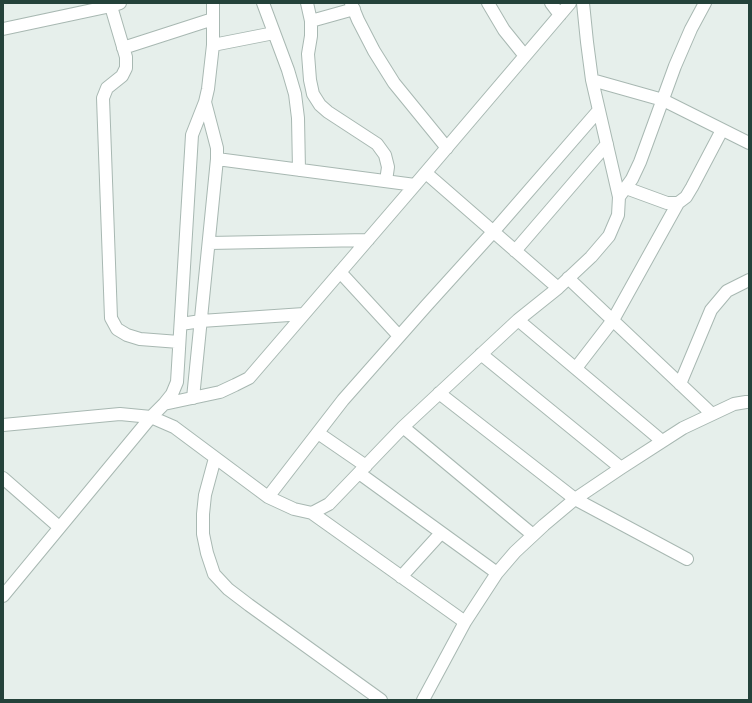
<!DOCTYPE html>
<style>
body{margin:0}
#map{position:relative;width:752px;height:703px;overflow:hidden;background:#e6efeb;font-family:Rubik,sans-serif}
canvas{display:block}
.frame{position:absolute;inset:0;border:4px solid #24423a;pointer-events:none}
</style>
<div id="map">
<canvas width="752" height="703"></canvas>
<div class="frame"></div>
</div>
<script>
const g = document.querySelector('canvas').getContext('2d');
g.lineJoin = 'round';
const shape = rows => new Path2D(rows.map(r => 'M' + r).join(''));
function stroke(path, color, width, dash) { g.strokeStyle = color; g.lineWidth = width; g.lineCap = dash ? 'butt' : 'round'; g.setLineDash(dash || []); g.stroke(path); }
const minor = shape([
 [110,3,126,57,126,68,122,76,107,88,103,98,111,318,117,329,127,335,140,339,179,342],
 [263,3,288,70,295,94,298,118,299,170],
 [307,3,311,21,311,36,308,54,310,80,313,94,320,105,328,112,377,144,385,155,388,167,386,181],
 [351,3,358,20,374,51,394,83,447,148],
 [488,3,504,30,525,56],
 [551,3,560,15],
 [311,21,354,9],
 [3,29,111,6,120,3],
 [213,45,274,33],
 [123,48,213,19],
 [592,80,663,100,749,143],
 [217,159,415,185],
 [426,173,558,288],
 [626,188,667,203,678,203,686,197,692,187,722,130],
 [619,197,632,179,640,162,675,66,691,29,705,3],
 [209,243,368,240],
 [515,251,607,144],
 [340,272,399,336],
 [568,278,712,414],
 [518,320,662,441],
 [181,324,201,321,304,314],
 [481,354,621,468],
 [576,368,613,320,678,203],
 [680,384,711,310,727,291,749,280],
 [439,393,575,499,687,559],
 [193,398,217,159,217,148,205,102],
 [164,404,220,392,235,385,249,378,415,185,570,3],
 [3,425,120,414,151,417,174,427,268,497,294,509,312,513,329,504,403,427,518,320,558,288,591,257,609,236,618,215,619,197,592,80,587,42,583,3],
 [403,427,533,535],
 [318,433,366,466],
 [215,458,205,495,203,514,203,534,207,553,214,574,228,589,249,605,381,700],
 [359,473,497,573],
 [3,478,59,527],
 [268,497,343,400,426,306,493,232,599,110],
 [312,513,465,622],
 [401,577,441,533],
 [3,596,151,417,164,404,172,394,177,382,192,135,205,102,208,89,213,45,213,3],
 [423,700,465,622,497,573,515,552,544,525,575,499,621,468,683,428,734,404,746,402,749,402]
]);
stroke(minor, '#a8b8b2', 14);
stroke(minor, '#fff', 12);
</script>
